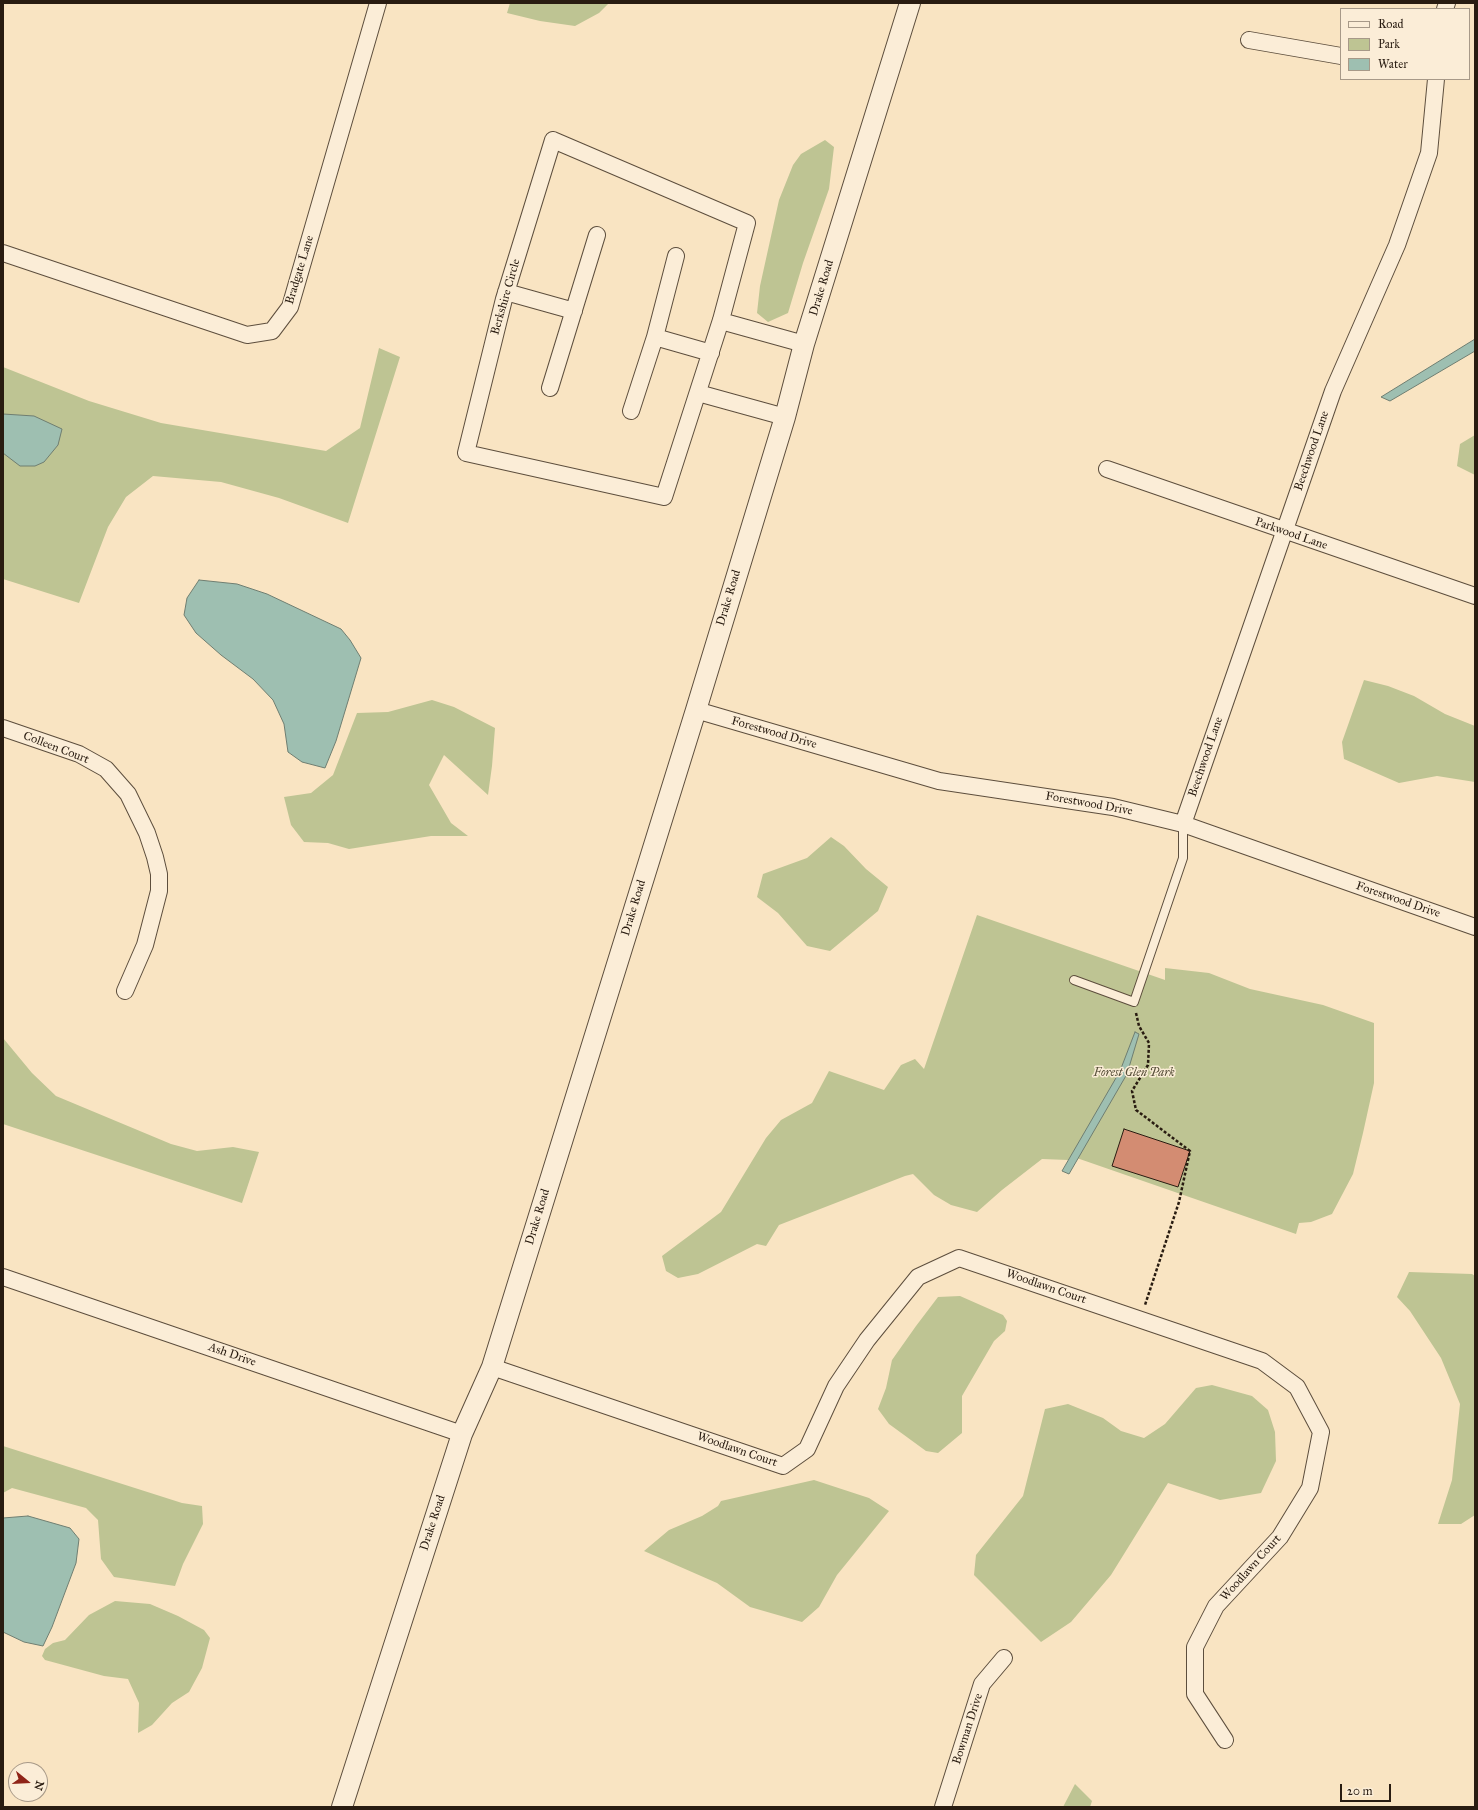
<!DOCTYPE html>
<style>
body{margin:0}
#map{position:relative;width:1478px;height:1810px;overflow:hidden;background:#f9e4c2;font-family:"IM FELL Great Primer",serif}
canvas{display:block}
.frame{position:absolute;inset:0;border:4px solid #291c11;pointer-events:none}
.legend{position:absolute;left:1340px;top:8px;width:130px;height:72px;box-sizing:border-box;background:#fbedd7;border:1px solid #a79988;margin:0;padding:5px 7px;list-style:none;font-size:12px;color:#291c11}
.legend li{display:flex;align-items:center;gap:8px;height:20px}
.legend b{width:20px;border:1px solid #a79988}
.north{position:absolute;left:8px;top:1762px;width:40px;height:40px;box-sizing:border-box;background:#fbedd7;border:1px solid #a79988;border-radius:50%;rotate:108deg;font-size:11px;font-weight:700;line-height:16px;text-align:center;color:#291c11}
.north::after{content:'';display:block;margin:auto;width:14px;height:18px;background:#8f2418;clip-path:polygon(50% 0,100% 100%,50% 72%,0 100%)}
.scale{position:absolute;left:1340px;top:1784px;width:51px;height:18px;box-sizing:border-box;border:2px solid #291c11;border-top:0;padding-left:5px;font-size:12px;line-height:14px;white-space:nowrap;color:#291c11;-webkit-text-stroke:3px #fbedd7;paint-order:stroke}
</style>
<div id="map">
<canvas width="1478" height="1810"></canvas>
<div class="frame"></div>
<ul class="legend">
<li><b style="height:5px;background:#fbedd7"></b>Road</li>
<li><b style="height:11px;background:#bec493"></b>Park</li>
<li><b style="height:11px;background:#9ebfb1"></b>Water</li>
</ul>
<div class="north">N</div>
<div class="scale">20 m</div>
</div>
<script>
const g = document.querySelector('canvas').getContext('2d');
g.lineJoin = 'round';
function paint(path, color) { g.fillStyle = color; g.fill(path, 'evenodd'); }
const shape = rows => new Path2D(rows.map(r => 'M' + r).join(''));
function stroke(path, color, width, dash) { g.strokeStyle = color; g.lineWidth = width; g.lineCap = dash ? 'butt' : 'round'; g.setLineDash(dash || []); g.stroke(path); }
function drawText(font, color, halo, rows, align = 'center') {
  g.font = font + ' "IM FELL Great Primer",serif'; g.lineWidth = 3; g.setLineDash([]); g.textBaseline = 'middle'; g.strokeStyle = halo; g.fillStyle = color; for (const [text, x, y, turn = 0] of rows) {
    g.save(); g.translate(x, y); g.rotate((+turn || 0) * Math.PI / 180); g.textAlign = isNaN(turn) ? turn : align; if (halo) g.strokeText(text, 0, 0); g.fillText(text, 0, 0); g.restore();
  }
}
const green = shape([
 [510,3,609,3,599,13,575,26,540,21,507,13],
 [825,140,834,147,829,189,803,263,788,313,768,322,757,313,760,286,779,200,793,165,801,154],
 [379,348,400,357,348,523,279,498,221,482,153,476,126,497,108,527,79,603,3,579,3,367,89,401,161,423,326,451,360,428],
 [1475,435,1475,475,1457,466,1460,444],
 [1364,680,1388,686,1414,696,1445,714,1475,726,1475,782,1437,776,1399,783,1344,759,1342,742],
 [432,700,454,707,495,728,492,766,488,795,444,755,429,785,451,823,468,836,431,836,349,849,328,843,304,842,291,825,284,797,311,793,333,775,357,713,388,712],
 [831,837,844,846,866,869,888,887,878,911,830,951,807,946,778,913,757,897,763,874,807,858],
 [977,915,1165,980,1165,968,1209,973,1250,989,1323,1005,1374,1023,1374,1083,1363,1133,1353,1174,1332,1214,1311,1222,1299,1223,1296,1234,1071,1156,1068,1160,1042,1159,1002,1190,977,1212,951,1205,934,1195,913,1174,905,1176,779,1225,766,1246,757,1244,698,1274,678,1278,666,1271,662,1256,721,1212,766,1138,781,1120,812,1103,829,1071,884,1090,901,1065,915,1059,924,1069],
 [3,1038,32,1073,56,1096,171,1144,197,1151,233,1147,259,1152,242,1203,3,1124],
 [1409,1272,1472,1274,1475,1276,1475,1515,1461,1524,1438,1524,1452,1480,1460,1404,1441,1358,1410,1311,1397,1297],
 [960,1296,1003,1315,1007,1321,1005,1331,994,1341,962,1396,962,1433,938,1453,926,1451,889,1424,878,1409,886,1388,892,1360,916,1326,938,1297],
 [1212,1385,1252,1396,1268,1410,1275,1432,1276,1461,1261,1493,1220,1500,1168,1483,1111,1575,1071,1622,1041,1642,974,1575,976,1555,1023,1496,1045,1409,1068,1404,1103,1418,1121,1431,1144,1438,1165,1424,1196,1388],
 [3,1446,182,1503,202,1506,203,1524,183,1564,175,1586,114,1577,101,1559,98,1520,86,1508,12,1488,3,1493],
 [814,1480,869,1498,889,1511,837,1575,819,1607,802,1622,750,1607,717,1583,644,1551,669,1530,702,1516,718,1506,721,1501],
 [115,1601,150,1604,178,1616,204,1630,210,1638,202,1668,189,1692,172,1703,152,1725,138,1733,139,1703,128,1679,104,1676,45,1660,42,1656,45,1649,53,1643,65,1640,89,1615],
 [1075,1784,1092,1801,1090,1807,1063,1807]
]);
const water = shape([
 [1475,339,1475,351,1390,401,1381,397,1475,339],
 [3,414,34,416,62,429,58,445,44,462,35,466,20,466,3,453,3,414],
 [199,580,237,584,267,594,341,629,350,640,361,658,336,741,325,768,302,762,288,752,284,724,273,700,253,679,221,655,196,633,184,615,187,598,199,580],
 [1135,1032,1139,1034,1127,1074,1069,1174,1062,1171,1120,1071,1135,1032],
 [28,1516,70,1528,79,1539,76,1563,52,1627,43,1646,24,1642,3,1632,3,1518,28,1516]
]);
const building = shape([
 [1124,1129,1190,1151,1178,1187,1112,1166,1124,1129]
]);
const path = shape([
 [1136,1013,1139,1026,1149,1043,1148,1065,1132,1091,1136,1110,1190,1151,1179,1202,1145,1305]
]);
const service = shape([
 [1074,980,1134,1002,1183,858,1183,824]
]);
const minor = shape([
 [1445,9,1447,3],
 [1249,40,1341,56],
 [553,140,747,223,721,320,664,497,466,453,504,299,553,140],
 [3,253,247,335,272,331,290,307,378,3],
 [506,292,574,311],
 [721,321,804,344],
 [655,337,676,256],
 [550,388,597,235],
 [698,393,785,417],
 [631,411,655,337,711,353],
 [1107,469,1475,596],
 [696,710,939,781,1113,807,1183,824,1475,927],
 [3,728,79,754,106,769,128,794,147,833,155,857,159,874,159,891,145,945,125,991],
 [1183,824,1333,391,1397,245,1429,153,1436,79],
 [3,1277,462,1434],
 [492,1367,783,1466,807,1449,836,1386,867,1340,918,1277,959,1258,1262,1361,1297,1387,1321,1432,1310,1488,1280,1537,1216,1606,1195,1647,1195,1694,1225,1740],
 [943,1807,982,1684,1004,1658]
]);
const tertiary = shape([
 [342,1807,462,1434,492,1367,696,710,785,417,804,344,910,3]
]);
const streetNames = [
 ["Bradgate Lane",300,270,-73],
 ["Drake Road",822,288,-73],
 ["Berkshire Circle",506,297,-74],
 ["Beechwood Lane",1312,451,-71],
 ["Parkwood Lane",1291,534,19],
 ["Drake Road",729,598,-73],
 ["Forestwood Drive",774,733,16],
 ["Colleen Court",56,748,21],
 ["Beechwood Lane",1206,757,-71],
 ["Forestwood Drive",1089,804,10],
 ["Forestwood Drive",1398,900,19],
 ["Drake Road",634,908,-73],
 ["Drake Road",538,1217,-73],
 ["Woodlawn Court",1046,1287,19],
 ["Ash Drive",232,1355,19],
 ["Woodlawn Court",737,1450,19],
 ["Drake Road",433,1523,-72],
 ["Woodlawn Court",1251,1568,-48],
 ["Bowman Drive",968,1729,-72]
];
const parkNames = [
 ["Forest Glen Park",1134,1073]
];
paint(green, '#bec493');
paint(water, '#9ebfb1');
stroke(water, '#6f7e71', 1);
paint(building, '#d38c72');
stroke(building, '#291c11', 1);
stroke(service, '#5d4e3d', 10);
stroke(minor, '#5d4e3d', 18);
stroke(tertiary, '#5d4e3d', 22);
stroke(path, '#291c11', 2.5, [3, 2]);
stroke(service, '#fbedd7', 8);
stroke(minor, '#fbedd7', 16);
stroke(tertiary, '#fbedd7', 20);
drawText('12px', '#291c11', '#fbedd7', streetNames);
drawText('italic 12px', '#564e38', '#fbedd7', parkNames);
</script>
